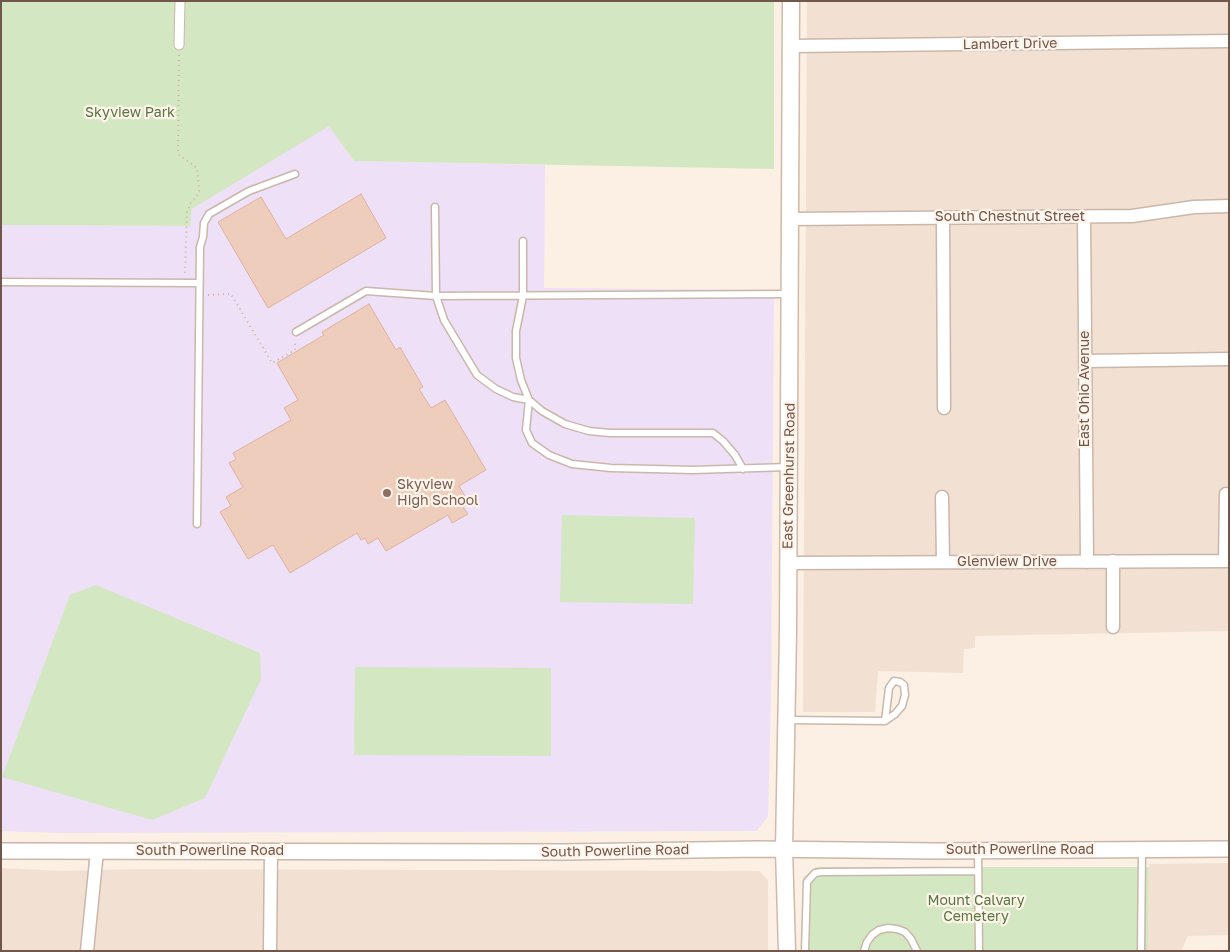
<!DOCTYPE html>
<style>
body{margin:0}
#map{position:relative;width:1230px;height:952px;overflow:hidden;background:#fbf0e3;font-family:"Golos Text",sans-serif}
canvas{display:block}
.frame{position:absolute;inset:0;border:2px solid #71564b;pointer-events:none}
</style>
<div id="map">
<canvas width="1230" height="952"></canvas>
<div class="frame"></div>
</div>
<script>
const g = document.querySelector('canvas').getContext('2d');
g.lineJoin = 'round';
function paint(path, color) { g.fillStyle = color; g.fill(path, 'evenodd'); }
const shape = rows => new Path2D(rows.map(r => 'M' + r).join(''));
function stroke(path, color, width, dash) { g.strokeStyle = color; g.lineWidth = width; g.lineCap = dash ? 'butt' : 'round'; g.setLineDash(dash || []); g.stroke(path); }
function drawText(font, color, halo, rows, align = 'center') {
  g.font = font + ' "Golos Text",sans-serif'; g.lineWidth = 4.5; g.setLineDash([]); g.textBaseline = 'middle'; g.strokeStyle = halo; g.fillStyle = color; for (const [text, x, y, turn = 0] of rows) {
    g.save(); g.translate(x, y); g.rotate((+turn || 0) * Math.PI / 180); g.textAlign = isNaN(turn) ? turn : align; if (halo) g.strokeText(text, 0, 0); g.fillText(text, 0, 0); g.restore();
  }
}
const residential = shape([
 [807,1,1229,1,1229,631,975,636,975,648,964,649,963,673,878,671,875,712,803,712],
 [1229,863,1229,935,1188,936,1181,951,1148,951,1149,864],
 [1,868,61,871,138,869,759,871,768,880,768,951,1,951]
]);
const education = shape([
 [329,125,354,161,545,165,544,288,774,290,771,696,768,816,757,831,63,833,1,831,1,225,190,226,192,209]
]);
const green = shape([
 [1,1,774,1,774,169,354,161,329,126,192,209,190,226,1,225],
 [562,515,695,518,693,604,560,602],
 [96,585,260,653,261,679,205,798,152,820,2,777,70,595],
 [355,667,551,668,551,756,354,755],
 [816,867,1149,867,1148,951,803,951,803,878]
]);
const building = shape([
 [361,194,386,238,268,308,218,222,261,197,286,239,361,194],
 [369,304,396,350,400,347,423,387,419,389,431,408,445,400,486,470,459,486,469,503,463,507,468,514,452,523,448,515,386,551,378,538,368,544,365,538,361,540,357,533,290,573,273,545,248,559,220,512,231,506,226,497,243,487,229,463,236,459,233,453,291,420,284,408,298,400,277,363,324,335,322,332,369,304]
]);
const path = shape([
 [179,55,178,154,197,168,199,189,199,193,191,203,187,212,185,273],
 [208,295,231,294,272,363,295,350,295,342]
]);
const service = shape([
 [435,207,436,296,444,320,477,375,496,389,513,397,529,400,521,380,516,358,516,331,523,296,523,241],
 [1,282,199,283],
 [296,332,366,291,436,296,788,294],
 [529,400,526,430,532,443,549,455,572,464,611,468,693,470,788,467],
 [529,400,542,411,565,424,589,431,610,433,713,433,723,441,735,455,743,469],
 [197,524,200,247,203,237,204,223,209,214,249,191,295,174],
 [894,681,900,682,904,685,905,695,902,706,895,714,885,721,889,688,894,681],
 [788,720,885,721],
 [978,852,979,951],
 [805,951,807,882,815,873,822,872,978,871],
 [864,951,867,942,872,935,879,930,888,928,897,929,905,932,911,939,917,951],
 [1141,951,1142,850]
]);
const pedestrian = shape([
 [179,45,180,1]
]);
const minor = shape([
 [791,46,1229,41],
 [1084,217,1087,562],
 [943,218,944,408],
 [790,219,1132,216,1194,207,1229,206],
 [1085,361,1229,359],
 [942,497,943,562],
 [1225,561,1226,494],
 [788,563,1229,561],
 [1113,627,1113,561],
 [87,951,97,851],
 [270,951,271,850]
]);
const tertiary = shape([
 [1,851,564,852,758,849,937,851,1229,849]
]);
const secondary = shape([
 [787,951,784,849,788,632,791,1]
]);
const markers = [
 [387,493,5,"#8d6e63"]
];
const streetNames = [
 ["Lambert Drive",1010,44,-1],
 ["South Chestnut Street",1010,217],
 ["East Ohio Avenue",1085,389,-90],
 ["East Greenhurst Road",789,476,-89],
 ["Glenview Drive",1007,562],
 ["South Powerline Road",1020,850],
 ["South Powerline Road",210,851],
 ["South Powerline Road",615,851,-1]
];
const parkNames = [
 ["Skyview Park",130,113],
 ["Mount Calvary",976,901],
 ["Cemetery",976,917]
];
const educationNames = [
 ["Skyview",397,485],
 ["High School",397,501]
];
paint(residential, '#f2e1d2');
paint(education, '#ede0f7');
paint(green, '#d4e7c3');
paint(building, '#efcdbc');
stroke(building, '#e0b29e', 1);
stroke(service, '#cbb7aa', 9);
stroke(pedestrian, '#cbb7aa', 11);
stroke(minor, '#cbb7aa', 15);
stroke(tertiary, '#cbb7aa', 18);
stroke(secondary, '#d0b9ab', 19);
stroke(path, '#d3b0a0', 2, [1, 4]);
stroke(service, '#fff', 6);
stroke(pedestrian, '#fff', 9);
stroke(minor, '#fff', 12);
stroke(tertiary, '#fff', 15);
stroke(secondary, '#fff', 16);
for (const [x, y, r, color] of markers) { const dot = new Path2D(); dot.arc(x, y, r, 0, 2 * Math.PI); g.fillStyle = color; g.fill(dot); stroke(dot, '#fef4e9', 2); }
drawText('14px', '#71564b', '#fef4e9', streetNames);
drawText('14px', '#567743', '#fef4e9', parkNames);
drawText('14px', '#785e54', '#fef4e9', educationNames, 'left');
</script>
